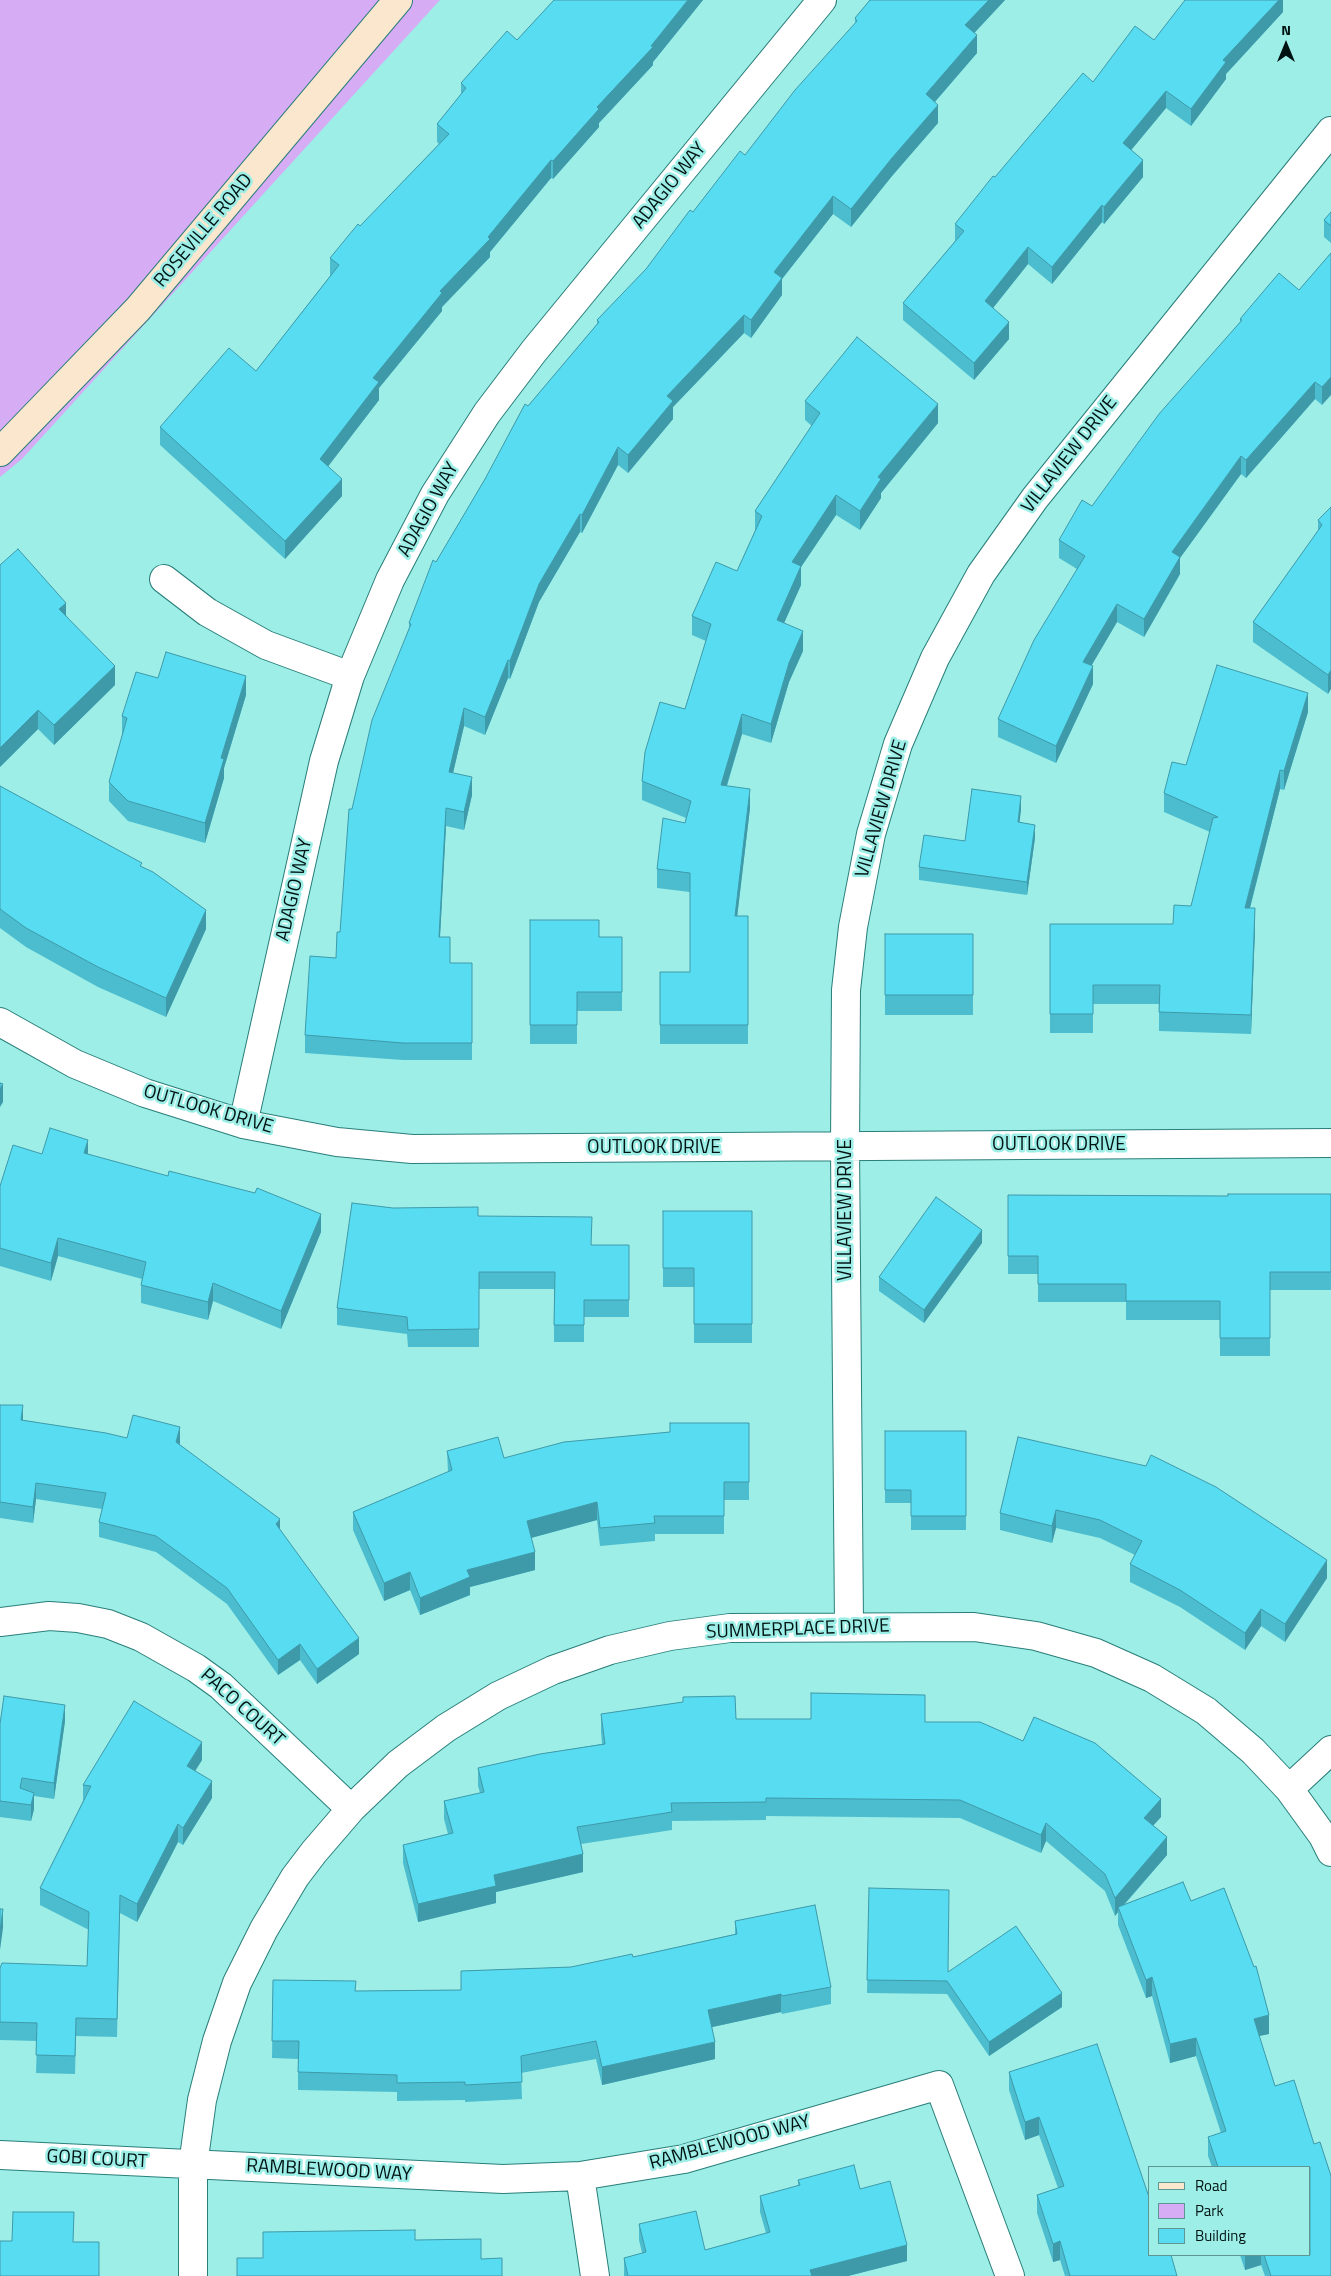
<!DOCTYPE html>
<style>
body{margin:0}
#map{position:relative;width:1331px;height:2276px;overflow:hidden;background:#9deee7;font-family:"Titillium Web",sans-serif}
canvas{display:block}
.legend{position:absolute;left:1148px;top:2166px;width:162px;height:90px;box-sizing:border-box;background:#9deee7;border:1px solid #5e9692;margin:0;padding:6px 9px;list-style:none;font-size:15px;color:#001312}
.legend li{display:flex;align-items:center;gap:10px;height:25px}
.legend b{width:25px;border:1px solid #5e9692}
.north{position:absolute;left:1261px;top:20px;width:50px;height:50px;-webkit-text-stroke:4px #9deee7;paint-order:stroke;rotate:0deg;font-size:14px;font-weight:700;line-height:20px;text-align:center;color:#001312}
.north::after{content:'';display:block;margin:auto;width:18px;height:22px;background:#001312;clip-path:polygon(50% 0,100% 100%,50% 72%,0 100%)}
</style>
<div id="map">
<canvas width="1331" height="2276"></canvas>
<ul class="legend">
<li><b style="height:6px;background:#fbe6ce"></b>Road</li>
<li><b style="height:14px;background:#d6adf5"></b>Park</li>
<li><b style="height:14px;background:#58dcf1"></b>Building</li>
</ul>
<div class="north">N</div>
</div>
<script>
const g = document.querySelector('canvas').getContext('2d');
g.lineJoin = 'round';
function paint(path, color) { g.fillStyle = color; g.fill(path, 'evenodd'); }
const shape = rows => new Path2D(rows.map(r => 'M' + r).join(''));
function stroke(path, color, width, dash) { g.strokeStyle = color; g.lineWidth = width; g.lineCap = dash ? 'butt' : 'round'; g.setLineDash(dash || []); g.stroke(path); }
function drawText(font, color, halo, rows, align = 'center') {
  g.font = font + ' "Titillium Web",sans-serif'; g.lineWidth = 5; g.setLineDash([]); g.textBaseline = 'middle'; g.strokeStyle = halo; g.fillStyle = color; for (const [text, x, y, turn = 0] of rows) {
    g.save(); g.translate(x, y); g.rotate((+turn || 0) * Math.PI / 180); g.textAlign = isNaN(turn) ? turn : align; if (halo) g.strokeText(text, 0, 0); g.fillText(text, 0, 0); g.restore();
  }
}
const green = shape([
 [0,0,440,0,22,459,0,477]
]);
const street = shape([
 [164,579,207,612,266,645,350,676],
 [0,1022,75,1064,145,1093,243,1124,337,1142,412,1149,1331,1143],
 [243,1124,324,761,350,676,390,580,435,494,487,413,534,351,822,0],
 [0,1622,49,1616,78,1618,108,1624,141,1637,196,1668,221,1686,351,1809],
 [849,1626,845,1147,846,990,853,927,871,834,898,744,935,658,981,574,1035,498,1331,131],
 [1289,1789,1331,1750],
 [0,2155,503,2179,580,2176,684,2159,939,2085,1010,2276],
 [580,2176,595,2276],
 [193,2276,193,2165,202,2100,217,2041,237,1983,264,1929,295,1877,314,1852,351,1809,398,1764,446,1728,498,1696,553,1670,610,1650,670,1636,730,1628,974,1627,1036,1636,1096,1653,1152,1678,1206,1711,1253,1751,1289,1789,1323,1836,1331,1852]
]);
const secondary = shape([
 [0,452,138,309,398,0]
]);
const wall = shape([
 [554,0,703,0,653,62,653,65,599,123,599,127,553,179,551,178,490,252,490,257,442,307,442,311,379,388,379,400,328,466,342,496,285,559,160,445,160,427,256,371,330,276,330,258,439,144,437,142,437,124,461,94,461,83,517,40],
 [870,0,1005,0,974,33,977,53,935,102,938,123,892,176,851,227,833,214,782,279,782,295,751,338,744,333,673,407,673,419,628,473,618,465,582,533,580,532,539,602,510,679,508,678,485,735,464,726,453,773,472,795,464,830,446,826,440,937,450,963,472,963,472,1060,403,1060,305,1053,305,1035,336,958,340,932,352,809,409,628,409,623,436,562,528,406,597,324,597,320,646,269,693,212,745,155,855,24,855,18],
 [1283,0,1283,12,1226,74,1226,79,1191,126,1166,108,1131,150,1143,177,1104,224,1102,222,1052,284,1028,264,993,308,1009,339,974,380,903,320,903,303,955,241,955,224,995,177,1093,82,1154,40],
 [1331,212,1331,243,1324,237,1324,220],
 [1331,253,1322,405,1315,399,1246,478,1241,474,1180,558,1180,574,1144,637,1117,622,1091,666,1093,684,1056,763,998,737,998,719,1077,569,1059,558,1059,540,1092,506,1240,322,1240,319,1299,290],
 [805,401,938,423,881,493,881,498,860,530,836,515,801,567,801,585,784,623,803,651,789,682,771,743,742,734,727,786,750,808,737,916,748,916,748,1044,660,1044,660,972,690,972,690,892,657,888,657,869,685,823,686,818,642,800,642,781,685,709,706,641,692,635,692,616,737,571,755,531,755,511,812,426,805,420],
 [1331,507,1328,694,1253,642,1253,622,1318,531,1318,520],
 [66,615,115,685,54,745,38,729,0,767],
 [158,678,246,695,224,768,224,778,205,843,128,821,109,801,109,782,122,736,122,716],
 [1308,712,1284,790,1280,789,1250,908,1255,928,1251,1034,1159,1031,1159,1004,1093,1004,1093,1033,1050,1033,1050,924,1173,924,1191,906,1210,832,1164,812,1164,793,1186,765],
 [0,786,142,867,206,929,166,1017,98,987,26,947,0,928],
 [1021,809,1019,823,1035,838,1027,895,919,880,919,867],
 [530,920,599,937,622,937,622,1011,577,1011,577,1044,530,1044],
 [885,934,973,934,973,1015,885,1015],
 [42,1154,88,1155,321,1232,281,1329,213,1301,208,1320,141,1303,141,1285,142,1279,58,1256,51,1281,0,1266,0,1186],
 [1331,1194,1331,1290,1270,1290,1270,1356,1220,1356,1220,1320,1126,1320,1126,1302,1038,1302,1038,1274,1008,1274,1008,1195,1228,1196],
 [663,1211,752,1211,752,1343,694,1343,694,1287,663,1287],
 [478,1216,592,1245,629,1245,629,1317,584,1317,584,1342,554,1342,554,1289,479,1289,479,1347,408,1347,407,1334,337,1325,337,1308],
 [982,1243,924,1323,879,1291,879,1277],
 [0,1405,23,1420,127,1438,180,1443,179,1444,280,1529,359,1654,317,1684,300,1660,278,1675,227,1604,156,1552,99,1537,99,1522,102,1509,36,1499,33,1523,0,1518],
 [749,1423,749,1500,724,1500,724,1534,655,1534,655,1541,600,1546,597,1520,531,1538,535,1570,470,1587,470,1595,420,1615,410,1590,384,1601,353,1530,353,1512,448,1472,447,1451,504,1458,670,1432],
 [885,1431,966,1431,966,1530,911,1530,911,1503,885,1503],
 [1018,1437,1327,1578,1285,1642,1261,1626,1245,1650,1180,1607,1130,1582,1130,1564,1135,1555,1100,1538,1056,1528,1052,1543,1000,1530,1000,1513],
 [811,1693,925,1695,925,1722,980,1722,1023,1741,1034,1717,1095,1743,1161,1799,1161,1817,1153,1825,1167,1837,1167,1855,1125,1904,1183,1882,1191,1901,1224,1888,1254,1967,1256,1966,1269,2015,1269,2034,1259,2036,1275,2086,1294,2080,1314,2144,1320,2142,1331,2176,1331,2276,1265,2276,1261,2265,1245,2270,1240,2255,1310,2255,1310,2167,1212,2167,1208,2156,1208,2137,1221,2133,1196,2056,1170,2063,1152,1996,1146,1998,1118,1925,1118,1912,1115,1916,1105,1891,1046,1841,1041,1853,960,1818,766,1816,766,1820,672,1821,672,1830,581,1844,583,1854,583,1872,496,1892,496,1903,418,1922,403,1863,403,1845,448,1834,444,1819,444,1801,480,1793,478,1786,478,1768,540,1754,602,1744,601,1732,601,1714,683,1702,683,1697,735,1696,736,1719,811,1719],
 [65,1721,54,1799,34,1796,34,1809,31,1821,0,1817,0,1724],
 [202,1760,195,1771,212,1798,183,1845,178,1842,137,1922,120,1913,117,2037,76,2036,75,2074,36,2073,37,2041,0,2040,0,1968,87,1966,89,1930,40,1905,40,1888,83,1801,83,1785],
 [869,1888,948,1972,1062,2007,989,2056,947,1994,867,1993],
 [735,1921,831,1987,831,2004,782,2014,781,2012,712,2027,715,2059,602,2085,596,2059,521,2073,522,2099,465,2102,465,2100,397,2101,397,2092,298,2090,298,2059,272,2058,273,1980,356,1991,461,1990,461,1971,571,1967,633,1957,735,1934],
 [1009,2072,1150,2255,1177,2276,1065,2276,1060,2260,1053,2262,1037,2213,1037,2195,1058,2188,1039,2135,1025,2140,1009,2090],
 [798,2180,860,2189,907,2261,848,2276,624,2276,624,2258,642,2253,639,2240,639,2224,705,2250,766,2233,760,2212,760,2196,798,2186]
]);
const shadedWall = shape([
 [688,0,703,0,653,62,653,65,599,123,599,127,553,179,553,161,597,107,651,46],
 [989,0,1005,0,965,43,965,25],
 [1279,0,1283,0,1283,12,1226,74,1226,79,1191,126,1191,109,1223,60],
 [977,35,977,53,926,112,926,94],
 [1166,91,1166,108,1123,160,1123,143],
 [938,105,938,123,892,176,851,227,851,209,892,158],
 [551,160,551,178,490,252,490,257,442,307,442,311,379,388,379,400,320,477,320,459,373,378,440,291,488,237],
 [1143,160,1143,177,1104,224,1104,207],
 [833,196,833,214,782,279,782,295,751,338,751,320,774,272],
 [1102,205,1102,222,1052,284,1052,267],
 [1028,247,1028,264,985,318,985,301],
 [744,315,744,333,673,407,673,419,628,473,628,455,667,396],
 [1009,322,1009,339,974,380,974,363],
 [1331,377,1331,395,1322,405,1322,387],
 [1315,382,1315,399,1246,478,1246,460],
 [938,404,938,423,881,493,881,498,860,530,860,511,878,477],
 [618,447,618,465,582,533,582,515],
 [1241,456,1241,474,1180,558,1180,574,1144,637,1144,619,1172,552],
 [342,479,342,496,285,559,285,541],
 [836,495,836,515,801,567,801,585,777,639,777,620,792,562],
 [580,514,580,532,539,602,510,679,510,661,539,584],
 [66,603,66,622,59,609],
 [1117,604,1117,622,1083,680,1083,662],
 [803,631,803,651,789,682,771,743,771,724,789,663],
 [508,660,508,678,485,735,485,717],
 [115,666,115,685,54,745,54,725],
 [1093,666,1093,684,1056,763,1056,746],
 [1331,670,1331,689,1328,694,1328,675],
 [246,676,246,695,224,768,224,778,205,843,205,823,221,758],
 [1308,693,1308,712,1284,790,1284,771],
 [464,708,464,726,449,790,449,772],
 [38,710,38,729,0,767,0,748],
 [742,714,742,734,721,804,721,785],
 [1280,770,1280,789,1245,927,1245,908],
 [472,777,472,795,464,830,464,812],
 [750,789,750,808,735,935,735,916],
 [1021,796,1021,809,1018,836,1018,822],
 [446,808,446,826,439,955,439,937],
 [1035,825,1035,838,1027,895,1027,882],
 [1255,908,1255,928,1251,1034,1251,1015],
 [206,910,206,929,166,1017,166,998],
 [3,1084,3,1102,0,1107,0,1089],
 [88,1140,88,1158,84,1153],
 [321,1214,321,1232,281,1329,281,1311],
 [982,1230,982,1243,924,1323,924,1310],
 [58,1238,58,1256,51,1281,51,1263],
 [213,1283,213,1301,208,1320,208,1302],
 [23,1405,23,1421,21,1420],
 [180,1427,180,1443,176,1458,176,1442],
 [36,1483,36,1499,33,1523,33,1507],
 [597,1502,597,1520,527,1539,527,1521],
 [1056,1510,1056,1528,1052,1543,1052,1526],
 [280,1519,280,1535,276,1524],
 [535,1552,535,1570,470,1587,470,1595,420,1615,420,1598,467,1570],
 [1327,1560,1327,1578,1285,1642,1285,1624],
 [410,1572,410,1590,384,1601,384,1583],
 [1261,1609,1261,1626,1245,1650,1245,1633],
 [359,1638,359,1654,317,1684,317,1669],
 [300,1644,300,1660,278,1675,278,1660],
 [65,1705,65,1721,54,1799,54,1783],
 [202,1742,202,1760,187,1784,187,1766],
 [212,1781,212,1798,183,1845,183,1828],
 [34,1793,34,1809,31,1821,31,1805],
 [1161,1799,1161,1817,1144,1836,1144,1818],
 [1046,1823,1046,1841,1041,1853,1041,1835],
 [178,1824,178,1842,137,1922,137,1904],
 [1167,1837,1167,1855,1119,1910,1118,1907,1118,1912,1115,1916,1115,1898],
 [583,1854,583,1872,496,1892,496,1903,418,1922,418,1904,494,1875],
 [3,1909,3,1928,0,1950,0,1931],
 [1152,1977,1152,1996,1146,1998,1146,1980],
 [1062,1993,1062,2007,989,2056,989,2042],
 [781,1994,781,2012,708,2028,708,2010],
 [1269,2015,1269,2034,1254,2037,1254,2019],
 [1196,2038,1196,2056,1170,2063,1170,2044],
 [715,2042,715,2059,602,2085,602,2067],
 [1039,2117,1039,2135,1025,2140,1025,2122],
 [1060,2241,1060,2260,1053,2262,1053,2244],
 [907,2245,907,2261,848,2276,810,2276,810,2270],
 [1245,2255,1261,2255,1261,2265,1245,2270]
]);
const building = shape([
 [554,0,688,0,651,46,653,47,597,107,599,109,553,161,551,160,488,237,490,239,440,291,442,293,373,378,379,382,320,459,342,479,285,541,160,427,229,348,256,371,339,265,330,258,358,224,360,226,449,134,437,124,466,88,461,83,507,31,517,40,554,0],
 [870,0,989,0,965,25,977,35,926,94,938,105,892,158,851,209,833,196,774,272,782,278,751,320,744,315,667,396,673,401,628,455,618,447,582,515,580,514,539,584,510,661,508,660,485,717,464,708,449,772,472,777,464,812,446,808,439,937,450,937,450,963,472,963,472,1043,403,1043,305,1035,310,956,336,958,337,932,340,932,349,809,352,809,372,720,411,624,409,623,433,560,436,562,485,479,525,404,528,406,599,322,597,320,646,269,690,210,693,212,740,151,745,155,795,90,857,21,855,18,870,0],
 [1185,0,1279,0,1223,60,1226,62,1191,109,1166,91,1123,143,1143,160,1104,207,1102,205,1052,267,1028,247,985,301,1009,322,974,363,903,303,964,231,955,224,993,176,995,177,1083,73,1093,82,1135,26,1154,40,1185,0],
 [1331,212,1331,226,1324,220,1331,212],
 [1331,253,1331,377,1322,387,1315,382,1246,460,1241,456,1172,552,1180,557,1144,619,1117,604,1083,662,1093,666,1056,746,998,719,1034,640,1085,556,1059,540,1082,500,1092,506,1159,414,1242,320,1240,319,1279,273,1299,290,1331,253],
 [857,337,938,404,878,477,881,479,860,511,836,495,792,562,801,566,777,620,803,631,789,663,771,724,742,714,721,785,750,789,735,916,748,916,748,1025,660,1025,660,972,690,972,690,873,657,869,663,818,685,823,691,801,642,781,645,752,660,702,685,709,711,624,692,616,716,562,737,571,762,516,755,511,820,413,805,401,857,337],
 [1331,507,1331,670,1328,675,1253,622,1322,525,1318,520,1331,507],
 [18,549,66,603,59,609,115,666,54,725,38,710,0,748,0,565,18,549],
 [166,652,246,676,221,758,224,759,205,823,128,801,109,782,127,718,122,716,136,672,158,678,166,652],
 [1217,665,1308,693,1284,771,1280,770,1245,908,1255,908,1251,1015,1159,1012,1160,985,1093,985,1093,1014,1050,1014,1050,924,1173,924,1174,905,1191,906,1213,818,1218,817,1164,793,1172,762,1186,765,1217,665],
 [0,786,142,863,140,866,153,872,206,910,166,998,98,967,26,928,0,909,0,786],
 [972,789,1021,796,1018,822,1035,825,1027,882,919,867,924,835,965,841,972,789],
 [530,920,599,920,599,937,622,937,622,992,577,992,577,1025,530,1025,530,920],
 [885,934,973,934,973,995,885,995,885,934],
 [0,1083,3,1084,0,1089,0,1083],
 [50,1128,88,1140,84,1153,168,1176,169,1171,255,1193,257,1188,321,1214,281,1311,213,1283,208,1302,141,1285,146,1262,58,1238,51,1263,0,1248,0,1186,13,1145,42,1154,50,1128],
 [1228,1194,1331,1194,1331,1272,1270,1272,1270,1338,1220,1338,1220,1301,1126,1301,1126,1284,1038,1284,1038,1256,1008,1256,1008,1195,1228,1196,1228,1194],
 [936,1197,982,1230,924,1310,879,1277,936,1197],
 [352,1203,393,1208,478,1207,478,1216,592,1217,591,1245,629,1245,629,1300,584,1300,584,1325,554,1325,555,1272,479,1272,479,1329,408,1330,407,1317,337,1308,352,1203],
 [663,1211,752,1211,752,1324,694,1324,694,1268,663,1268,663,1211],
 [0,1405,23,1405,21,1420,106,1433,127,1438,133,1415,180,1427,176,1442,280,1519,276,1524,359,1638,317,1669,300,1644,278,1660,227,1588,156,1536,99,1522,106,1493,36,1483,33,1507,0,1502,0,1405],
 [670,1423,749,1423,749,1482,724,1482,724,1516,654,1516,655,1523,600,1528,597,1502,527,1521,535,1552,467,1570,470,1577,420,1598,410,1572,384,1583,353,1512,452,1470,447,1451,498,1437,504,1458,564,1442,670,1432,670,1423],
 [885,1431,966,1431,966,1516,911,1516,911,1490,885,1490,885,1431],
 [1018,1437,1146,1466,1151,1455,1216,1487,1327,1560,1285,1624,1261,1609,1245,1633,1180,1590,1130,1564,1142,1541,1100,1520,1056,1510,1052,1526,1000,1513,1018,1437],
 [811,1693,925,1695,925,1722,980,1722,1023,1741,1034,1717,1095,1743,1161,1799,1144,1818,1167,1837,1115,1898,1105,1874,1046,1823,1041,1835,960,1800,766,1798,766,1802,671,1803,672,1812,577,1827,583,1854,494,1875,496,1886,418,1904,403,1845,453,1833,444,1801,484,1792,478,1768,540,1754,605,1744,601,1714,683,1702,683,1697,735,1696,736,1719,811,1719,811,1693],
 [4,1696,65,1705,54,1783,22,1778,20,1788,34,1793,31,1805,0,1801,0,1724,4,1696],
 [134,1701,202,1742,187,1766,212,1781,183,1828,178,1824,137,1904,120,1895,117,2019,76,2018,75,2056,36,2055,37,2023,0,2022,0,1968,2,1963,87,1966,89,1912,40,1888,91,1786,83,1785,134,1701],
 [1183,1882,1191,1901,1224,1888,1254,1967,1256,1966,1269,2015,1254,2019,1275,2086,1294,2080,1314,2144,1320,2142,1331,2176,1331,2276,1271,2276,1264,2255,1310,2255,1310,2167,1218,2167,1208,2137,1226,2131,1196,2038,1170,2044,1152,1977,1146,1980,1118,1907,1183,1882],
 [869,1888,949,1890,948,1972,1016,1926,1062,1993,989,2042,947,1981,867,1980,869,1888],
 [815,1905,831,1987,782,1996,781,1994,708,2010,715,2042,602,2067,596,2041,521,2056,522,2082,465,2085,465,2082,397,2083,397,2075,298,2072,299,2041,272,2041,273,1980,356,1981,355,1991,461,1990,461,1971,571,1967,632,1954,633,1957,737,1934,735,1921,815,1905],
 [0,1909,3,1909,0,1931,0,1909],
 [1097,2044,1150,2200,1150,2255,1171,2255,1177,2276,1070,2276,1060,2241,1053,2244,1037,2195,1064,2186,1039,2117,1025,2122,1009,2072,1097,2044],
 [854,2165,860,2189,890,2181,907,2245,810,2270,812,2276,628,2276,624,2258,646,2252,639,2224,696,2211,705,2250,770,2232,760,2196,800,2185,798,2180,854,2165],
 [13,2212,74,2212,73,2242,99,2242,99,2276,0,2276,0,2241,12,2241,13,2212],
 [415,2230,415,2240,481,2239,481,2259,502,2258,502,2276,237,2276,237,2258,263,2258,263,2232,415,2230]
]);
const streetNames = [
 ["ADAGIO WAY",670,186,-51],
 ["ROSEVILLE ROAD",204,231,-50],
 ["VILLAVIEW DRIVE",1070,455,-52],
 ["ADAGIO WAY",429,510,-61],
 ["VILLAVIEW DRIVE",882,809,-74],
 ["ADAGIO WAY",295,890,-77],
 ["OUTLOOK DRIVE",208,1110,16],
 ["OUTLOOK DRIVE",1059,1145],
 ["OUTLOOK DRIVE",654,1148],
 ["VILLAVIEW DRIVE",846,1210,-90],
 ["SUMMERPLACE DRIVE",798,1630,-2],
 ["PACO COURT",242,1708,42],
 ["RAMBLEWOOD WAY",730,2143,-15],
 ["GOBI COURT",97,2160,3],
 ["RAMBLEWOOD WAY",329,2171,3]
];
paint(green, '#d6adf5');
stroke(street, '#297e79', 30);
stroke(secondary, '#297e79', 30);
stroke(street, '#fff', 28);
stroke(secondary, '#fbe6ce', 28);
paint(wall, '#4cbdcf');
paint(shadedWall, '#3e9aa9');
paint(building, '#58dcf1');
stroke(building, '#3e9aa9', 1);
drawText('19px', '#001312', '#9deee7', streetNames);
</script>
